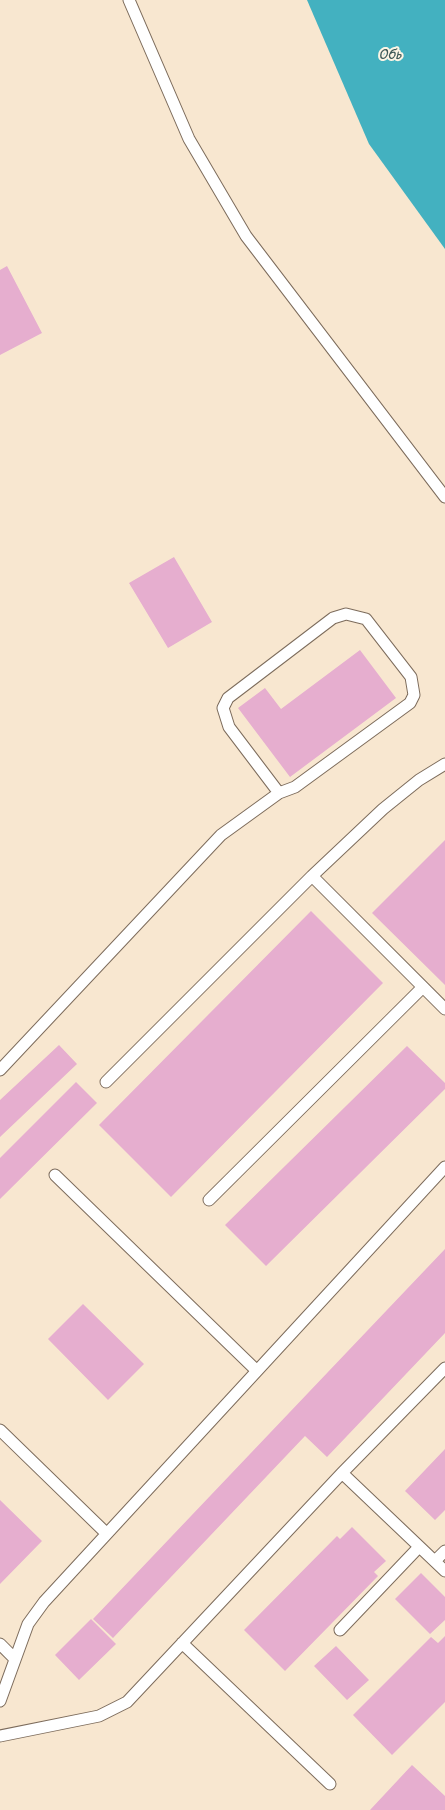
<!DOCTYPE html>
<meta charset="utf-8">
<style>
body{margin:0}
canvas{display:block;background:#f8e7d0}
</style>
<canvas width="445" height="1810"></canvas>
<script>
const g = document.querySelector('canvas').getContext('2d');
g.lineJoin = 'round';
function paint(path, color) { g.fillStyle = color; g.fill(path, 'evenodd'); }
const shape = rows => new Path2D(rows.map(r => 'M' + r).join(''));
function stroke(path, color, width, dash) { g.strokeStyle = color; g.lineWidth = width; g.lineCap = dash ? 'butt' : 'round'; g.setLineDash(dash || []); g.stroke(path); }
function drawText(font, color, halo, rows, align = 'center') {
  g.font = font + ' Pangolin,sans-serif'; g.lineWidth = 4; g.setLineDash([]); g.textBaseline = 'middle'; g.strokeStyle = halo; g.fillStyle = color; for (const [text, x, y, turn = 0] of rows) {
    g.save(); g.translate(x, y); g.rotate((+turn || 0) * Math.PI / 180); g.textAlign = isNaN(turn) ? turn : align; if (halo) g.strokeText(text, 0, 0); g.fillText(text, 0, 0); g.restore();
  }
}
const water = shape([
 [307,0,445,0,445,249,369,144]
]);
const building = shape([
 [7,266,42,333,0,355,0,270],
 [174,557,212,622,168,648,129,583],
 [360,650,396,698,290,777,238,708,265,688,281,709],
 [445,840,445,985,372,913],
 [311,911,383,983,171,1197,99,1125],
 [59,1045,77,1064,0,1137,0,1100],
 [407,1046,445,1083,445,1089,266,1266,225,1225],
 [76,1082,97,1103,0,1199,0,1158],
 [445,1249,445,1333,327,1457,305,1436,113,1638,93,1619],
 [83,1304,144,1364,108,1400,48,1339],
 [445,1449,445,1510,435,1520,405,1491],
 [0,1500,42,1541,0,1584],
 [352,1527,386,1561,374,1572,378,1576,285,1671,244,1630,337,1536,340,1539],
 [421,1573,445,1597,445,1620,430,1634,395,1599],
 [91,1619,116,1644,79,1680,55,1655],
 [445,1636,445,1702,392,1755,353,1715,431,1637,438,1643],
 [336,1646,369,1680,347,1700,314,1666],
 [412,1765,445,1796,445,1810,370,1810]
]);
const lane = shape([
 [129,0,189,139,246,236,445,497],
 [312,876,445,1009],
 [0,1070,221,835,279,793,295,787,410,703,414,695,411,677,366,619,346,614,333,618,228,698,223,708,229,727,279,793],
 [106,1082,312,876,383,809,419,780,445,764],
 [55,1175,257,1371],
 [209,1200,423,987],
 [0,1430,106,1533],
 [342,1473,445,1571],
 [435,1561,445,1551],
 [340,1630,419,1547],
 [182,1643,330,1784],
 [0,1644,15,1659],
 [0,1701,28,1624,44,1602,445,1167],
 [0,1736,99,1716,127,1702,342,1473,445,1368]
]);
const waterNames = [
 ["Обь",390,55]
];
paint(water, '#43b1c0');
paint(building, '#e6aecf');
stroke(lane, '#7d6c5c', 13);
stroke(lane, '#fff', 11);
drawText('italic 14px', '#3e5957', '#fcf5e5', waterNames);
</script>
